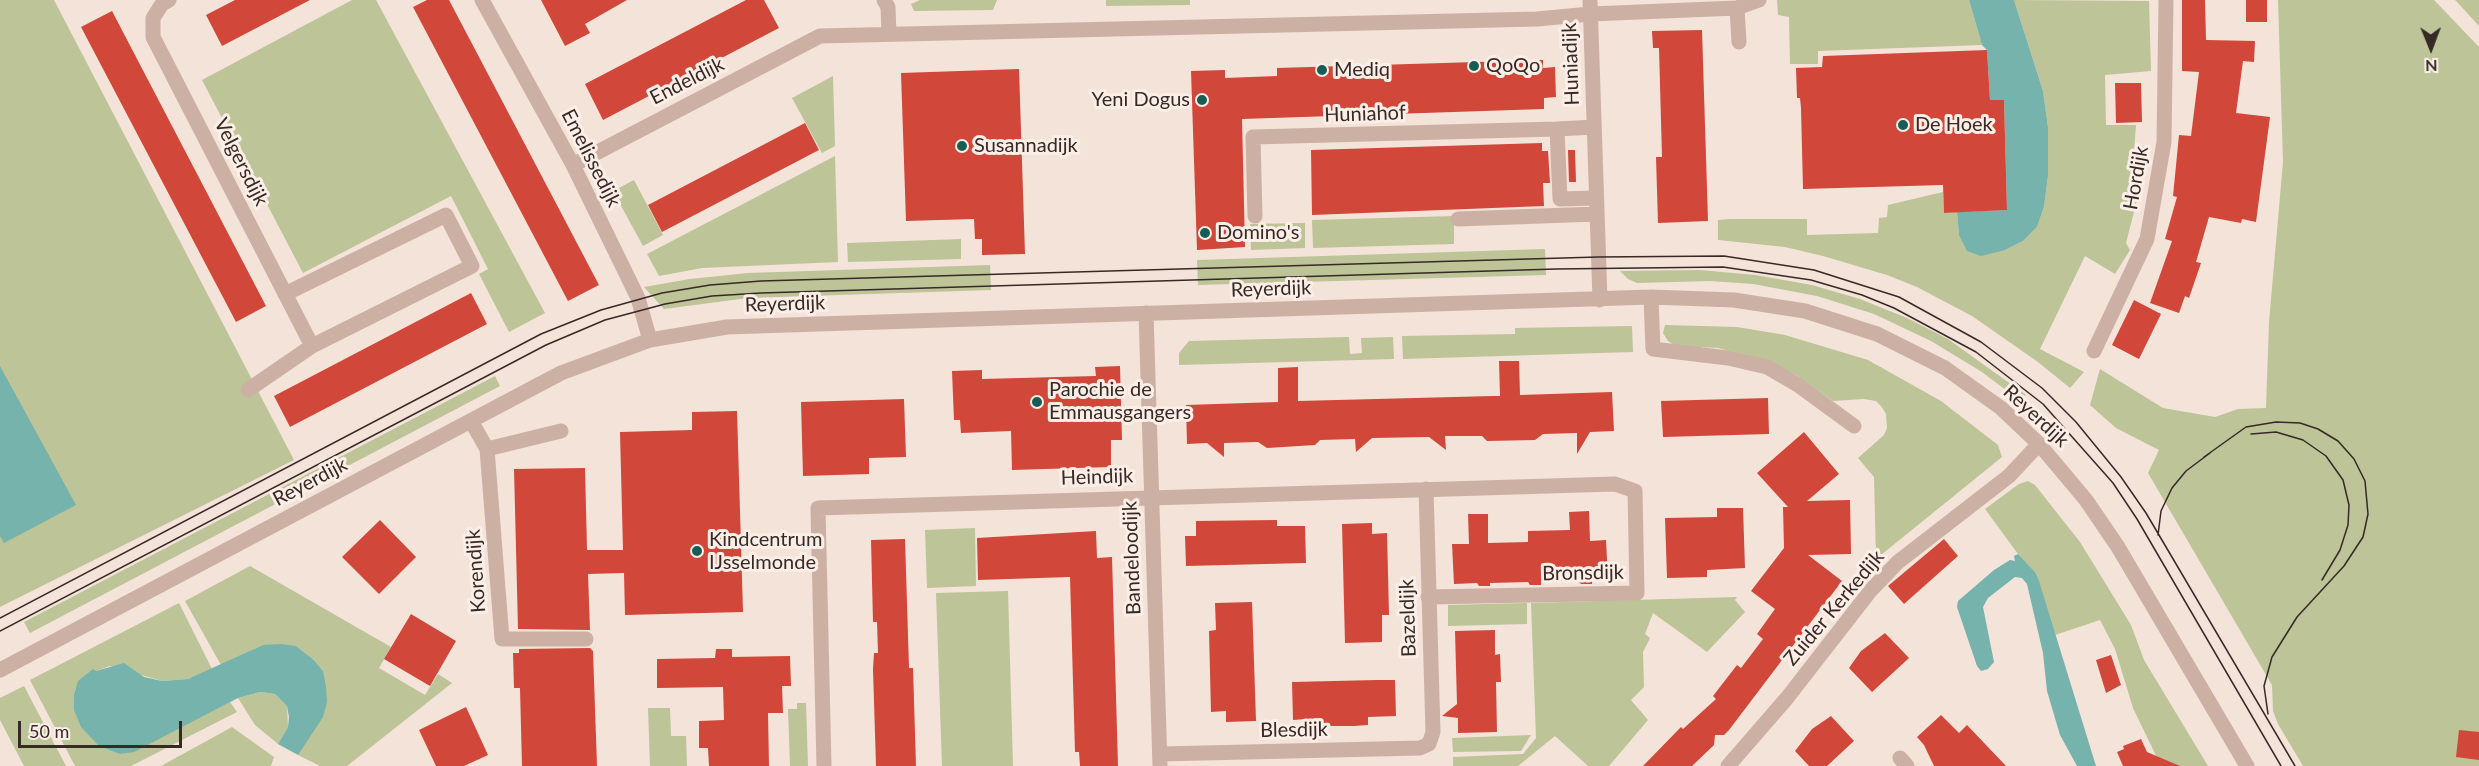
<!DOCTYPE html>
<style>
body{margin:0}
#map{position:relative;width:2479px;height:766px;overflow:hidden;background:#f4e3d9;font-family:Lato,sans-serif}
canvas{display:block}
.north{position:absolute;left:2401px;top:18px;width:60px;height:60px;-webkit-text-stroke:4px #fbeee6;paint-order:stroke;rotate:179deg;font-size:16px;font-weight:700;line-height:24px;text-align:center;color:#372926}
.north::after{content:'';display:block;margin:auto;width:21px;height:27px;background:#372926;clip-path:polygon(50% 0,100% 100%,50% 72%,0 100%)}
.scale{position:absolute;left:18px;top:721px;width:164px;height:27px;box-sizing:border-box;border:3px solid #372926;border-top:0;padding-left:8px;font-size:18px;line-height:21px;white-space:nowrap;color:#372926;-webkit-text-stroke:4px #fbeee6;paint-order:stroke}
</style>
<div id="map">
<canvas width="2479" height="766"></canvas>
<div class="north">N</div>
<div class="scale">50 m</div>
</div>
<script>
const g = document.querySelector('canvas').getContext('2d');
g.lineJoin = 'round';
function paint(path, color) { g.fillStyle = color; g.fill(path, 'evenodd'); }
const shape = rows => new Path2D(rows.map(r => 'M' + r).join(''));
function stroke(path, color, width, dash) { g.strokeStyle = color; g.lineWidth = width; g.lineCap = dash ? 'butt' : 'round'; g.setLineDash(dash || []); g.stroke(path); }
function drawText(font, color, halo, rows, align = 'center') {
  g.font = font + ' Lato,sans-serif'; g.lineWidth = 6; g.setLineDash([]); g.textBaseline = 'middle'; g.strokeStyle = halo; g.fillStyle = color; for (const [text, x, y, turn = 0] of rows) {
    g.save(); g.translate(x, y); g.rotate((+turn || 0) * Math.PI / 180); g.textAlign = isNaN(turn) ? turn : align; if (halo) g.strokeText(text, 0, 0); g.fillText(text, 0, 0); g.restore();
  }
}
const green = shape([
 [0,0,54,0,294,460,0,607],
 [352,0,376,0,545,313,509,332,479,274,488,269,451,196,303,273,202,80],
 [920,0,997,0,993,10,914,11,911,4],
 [1106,0,1190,0,1190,5,1106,6],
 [1777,0,1969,0,1982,45,1818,51,1818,64,1790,64,1789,17,1778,15],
 [2014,0,2149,1,2151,71,2105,75,2106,125,2136,125,2133,165,2146,165,2126,243,2130,250,2115,274,2085,256,2040,349,2084,372,2070,388,2038,362,1972,316,1917,287,1887,275,1823,256,1785,247,1718,240,1718,220,1730,219,1807,219,1807,235,1878,233,1879,218,1887,217,1888,205,1943,192,1944,213,1957,212,1959,235,2005,250,2023,241,2037,227,2044,207,2048,176,2048,127,2043,91],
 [2278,0,2434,0,2479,47,2479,766,2303,766,2278,724,2273,711,2272,685,2148,473,2159,450,2116,428,2090,405,2100,369,2163,408,2215,417,2238,409,2266,408,2269,322,2283,162],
 [2455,0,2479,0,2479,26,2458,3],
 [833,76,835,146,822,153,792,98],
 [835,156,838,262,702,268,659,276,647,254],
 [634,180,663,235,643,246,613,191],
 [1454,216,1454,244,1313,248,1312,220],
 [1305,223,1305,248,1251,250,1250,224],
 [961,239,961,259,848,262,847,243],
 [1545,249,1546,275,1198,285,1197,260],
 [990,265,991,290,748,298,664,309,644,287,690,279,748,273],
 [1700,270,1755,275,1812,285,1860,299,1907,318,1948,339,2026,395,2019,400,1982,372,1931,341,1874,314,1817,296,1753,284,1710,281,1637,283,1628,279,1620,271],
 [1665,325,1737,327,1785,335,1868,360,1941,401,1998,445,2002,457,1876,559,1874,477,1858,458,1884,435,1887,428,1886,414,1881,406,1876,401,1864,399,1833,401,1796,375,1762,359,1718,348,1676,346,1668,341,1663,333],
 [1632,326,1633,352,1403,359,1402,336,1515,334,1515,328],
 [1349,337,1350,354,1362,353,1361,338,1393,337,1394,359,1179,365,1179,353,1189,341],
 [495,376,500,386,30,633,24,622],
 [2028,481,2035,485,2080,542,2131,625,2144,660,2208,766,2161,766,2133,708,2115,649,2100,620,2055,635,2035,572,2018,554,1985,509,2019,484],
 [975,528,976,586,927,588,925,530],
 [250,566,391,647,379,668,425,695,438,674,452,683,347,766,320,766,298,755,302,747,323,671,314,660,296,646,263,645,221,665,185,601],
 [1008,591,1013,766,942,766,936,593],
 [1737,597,1735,600,1745,612,1707,652,1653,613,1645,634,1650,638,1643,652,1644,687,1631,700,1648,720,1609,766,1588,766,1555,736,1518,766,1453,766,1453,757,1523,754,1536,738,1531,603],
 [179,603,212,669,188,679,162,681,110,666,96,671,120,754,134,751,230,702,237,712,131,766,75,766,30,680],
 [1527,603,1527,624,1448,626,1448,605],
 [24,686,66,766,24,766,0,720,0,698],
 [260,692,275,694,287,706,288,727,278,744,255,725,238,698],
 [797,703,806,703,808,766,790,766,788,709,797,709],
 [648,708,670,708,671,736,686,736,687,766,650,766],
 [232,727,274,757,271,766,161,766],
 [1531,735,1521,751,1453,752,1452,738]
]);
const water = shape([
 [1969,0,2014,0,2043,91,2048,127,2048,176,2044,207,2037,227,2023,241,2005,250,1981,256,1967,251,1959,235,1957,212,2007,210,2004,100,1990,100,1987,50,1982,45],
 [0,366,76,505,4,543,0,536],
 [2018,554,2035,572,2039,581,2096,766,2077,766,2060,735,2047,691,2043,653,2027,584,2022,578,2015,577,1988,598,1983,607,1994,662,1988,669,1981,671,1977,666,1957,607,1958,601,1994,570,2010,560,2015,561,2014,556],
 [281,644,296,646,314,660,323,671,326,687,327,702,323,717,298,755,278,744,288,727,289,717,287,706,275,694,260,692,238,698,134,752,120,754,99,746,81,727,74,710,74,695,78,681,93,669,96,671,124,663,144,677,162,681,188,679,263,645]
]);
const building = shape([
 [235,0,310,0,222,46,206,15],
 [427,0,449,0,599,285,568,301,413,7],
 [541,0,627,0,585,24,590,33,565,46],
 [746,0,764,0,779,28,603,120,585,84],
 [2182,0,2205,0,2206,40,2255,41,2254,62,2243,61,2236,113,2270,117,2256,222,2242,219,2241,223,2209,217,2196,262,2201,263,2189,298,2185,296,2179,313,2150,303,2172,241,2165,239,2177,197,2173,196,2179,135,2191,136,2199,72,2182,71],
 [2246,0,2267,0,2267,22,2246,22],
 [112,11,266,306,236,322,81,27],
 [1702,30,1708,221,1658,223,1656,157,1662,157,1659,48,1653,48,1652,31],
 [1987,50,1990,100,2004,100,2007,210,1944,213,1943,185,1803,189,1801,108,1800,98,1797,98,1796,68,1822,67,1823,56],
 [1543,60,1543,68,1555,67,1556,97,1544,98,1544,109,1242,119,1245,247,1197,250,1191,71,1225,70,1225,78,1277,76,1277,68],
 [1019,69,1025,254,982,255,982,239,975,239,974,219,906,221,901,73],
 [2115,83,2141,83,2142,122,2116,123],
 [805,123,819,150,662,232,648,205],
 [1542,143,1542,151,1548,151,1550,183,1543,183,1544,206,1312,215,1311,150],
 [1568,150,1575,150,1576,182,1569,182],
 [471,293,487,324,290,427,274,396],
 [2134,300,2161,314,2139,359,2112,345],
 [1499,361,1519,361,1520,395,1612,392,1614,431,1590,432,1577,454,1577,433,1543,434,1535,440,1487,441,1482,436,1445,436,1446,450,1429,437,1372,438,1356,452,1355,439,1320,440,1315,445,1267,448,1258,442,1224,443,1224,457,1207,443,1187,444,1186,405,1278,402,1278,368,1298,367,1298,401,1493,396,1500,396],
 [1120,366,1122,440,1111,440,1111,467,1012,470,1011,431,961,433,960,420,954,420,952,371,982,370,982,379,1096,376,1095,367],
 [1768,398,1769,434,1663,437,1661,401],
 [904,399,906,457,869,458,869,474,803,476,801,402],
 [737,411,743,612,625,615,624,573,588,574,590,630,518,629,514,469,585,468,587,550,623,550,620,432,692,430,692,412],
 [1804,432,1839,474,1807,501,1850,500,1851,554,1808,555,1842,581,1729,730,1724,735,1715,735,1714,745,1692,766,1643,766,1681,727,1683,729,1716,699,1713,696,1737,665,1741,668,1763,639,1757,634,1775,609,1751,591,1784,548,1783,507,1788,507,1757,473],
 [1717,508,1743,508,1745,568,1707,570,1707,577,1667,578,1665,518,1717,517],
 [1589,511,1590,541,1606,540,1608,579,1592,580,1592,584,1581,584,1577,580,1541,581,1541,585,1530,585,1528,582,1490,583,1490,586,1479,586,1477,583,1454,584,1452,544,1469,544,1468,514,1488,514,1488,543,1528,542,1528,531,1570,530,1569,512],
 [380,520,416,557,379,594,342,557],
 [1277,520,1277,526,1305,526,1306,563,1186,566,1185,536,1196,536,1196,521],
 [1372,523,1372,534,1387,533,1389,615,1382,615,1382,642,1345,643,1342,524],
 [1096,531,1097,558,1112,557,1118,766,1080,766,1079,752,1075,752,1070,577,978,580,977,538],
 [905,539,909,668,913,668,916,766,876,766,873,669,874,653,878,653,877,622,873,622,871,540],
 [1944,539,1958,556,1904,604,1888,586],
 [1252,602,1256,721,1226,722,1226,711,1211,712,1209,631,1216,630,1215,603],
 [411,614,456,641,430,686,384,659],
 [1495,630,1495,655,1500,654,1501,682,1496,682,1497,732,1458,733,1458,718,1442,716,1457,704,1455,631],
 [1885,633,1909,658,1872,692,1849,668,1861,651],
 [590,648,593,651,597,766,522,766,520,688,514,688,513,653,519,653,519,649],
 [716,649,732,649,732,657,790,656,791,686,782,686,783,713,768,713,769,766,709,766,708,748,699,748,699,721,724,720,723,687,657,688,657,659,715,658],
 [2111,655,2121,685,2106,693,2096,660],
 [1377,680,1395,680,1396,716,1368,717,1368,725,1354,726,1321,726,1321,718,1293,720,1292,682],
 [466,707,488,755,464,766,436,766,419,730],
 [1941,715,1959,733,1967,725,2006,766,1934,766,1924,745,1917,737],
 [1831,716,1854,741,1827,766,1809,766,1795,751,1812,729],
 [2459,730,2479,732,2479,760,2456,757],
 [2141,739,2147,752,2180,766,2123,766,2117,752,2124,749,2123,746]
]);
const minor = shape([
 [169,0,162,4,153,18,153,37,312,346],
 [482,0,573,165,638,298,650,340],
 [884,0,888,7,889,34],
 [1590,0,1600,300],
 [1737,8,1759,0],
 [1594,127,1557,129,1560,199,1596,198],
 [573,165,820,36,1537,19,1590,14,1737,8,1739,42],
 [1255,216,1253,137,1557,129],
 [1458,219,1597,214],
 [1651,297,1653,349,1728,358,1767,367,1798,385,1854,426],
 [1146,313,1160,766],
 [2094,351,2147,239,2164,142,2166,0],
 [248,390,312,346,472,266,446,215,285,294],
 [471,421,487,449,502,639,586,639],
 [487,449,561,431],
 [0,670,561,373,650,340,727,327,757,326,1651,297,1734,300,1805,311,1877,334,1945,368,2001,408,2039,444,2086,500,2118,547,2247,766],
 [1160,754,1420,748,1429,744,1433,732,1426,489],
 [1900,758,1907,766],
 [824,766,818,508,1615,484,1635,491,1637,593,1428,597],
 [1728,766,1787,698,1871,590,1898,562,2009,476,2039,444]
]);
const tram = shape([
 [2251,434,2276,432,2303,440,2326,456,2343,480,2349,505,2348,525,2340,550,2322,580],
 [2204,457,2246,427,2276,422,2300,423,2318,429,2338,441,2354,459,2365,481,2368,514,2363,537,2344,566,2297,617,2272,657,2264,686,2268,714],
 [2158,535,2161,511,2172,488,2186,471,2210,453],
 [0,618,541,334,601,310,662,293,710,285,761,281,1598,257,1724,256,1814,270,1899,297,1981,342,2042,388,2076,422,2121,477,2146,513,2295,766],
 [0,631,546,345,605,320,665,304,712,296,761,293,1556,269,1723,267,1811,280,1862,295,1894,308,1976,352,2043,404,2113,483,2137,519,2281,766]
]);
const markers = [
 [1474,66,6,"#185c56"],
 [1322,70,6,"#185c56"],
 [1202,100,6,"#185c56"],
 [1903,125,6,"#185c56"],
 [962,146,6,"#185c56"],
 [1205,233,6,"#185c56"],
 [1037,402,6,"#185c56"],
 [697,551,6,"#185c56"]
];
const streetNames = [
 ["Huniadijk",1571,64,-92],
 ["Endeldijk",687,81,-27],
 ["Huniahof",1365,114,-2],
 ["Emelissedijk",591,158,63],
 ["Velgersdijk",241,162,63],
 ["Hordijk",2136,178,-80],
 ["Reyerdijk",1271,289,-2],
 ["Reyerdijk",785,304,-2],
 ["Reyerdijk",2036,416,43],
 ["Heindijk",1097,477,-2],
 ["Reyerdijk",310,482,-28],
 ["Bandeloodijk",1132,558,-92],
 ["Korendijk",476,571,-94],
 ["Bronsdijk",1583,573,-1],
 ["Zuider Kerkedijk",1834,608,-50],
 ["Bazeldijk",1408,618,-92],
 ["Blesdijk",1294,730,-1]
];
const poiNames = [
 ["QoQo",1486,66],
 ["Mediq",1334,70],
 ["Yeni Dogus",1190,100,"right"],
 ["De Hoek",1915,125],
 ["Susannadijk",974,146],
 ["Domino's",1217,233],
 ["Parochie de",1049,390],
 ["Emmausgangers",1049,413],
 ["Kindcentrum",709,540],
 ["IJsselmonde",709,563]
];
paint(green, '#bcc498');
paint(water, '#75b3ac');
paint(building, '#d1473a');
stroke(minor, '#cdb0a4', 15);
stroke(tram, '#372926', 1.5);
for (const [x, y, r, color] of markers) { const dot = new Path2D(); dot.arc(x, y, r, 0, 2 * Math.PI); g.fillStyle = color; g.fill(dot); stroke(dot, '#fbeee6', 2); }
drawText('20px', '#372926', '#fbeee6', streetNames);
drawText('20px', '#372926', '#fbeee6', poiNames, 'left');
</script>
